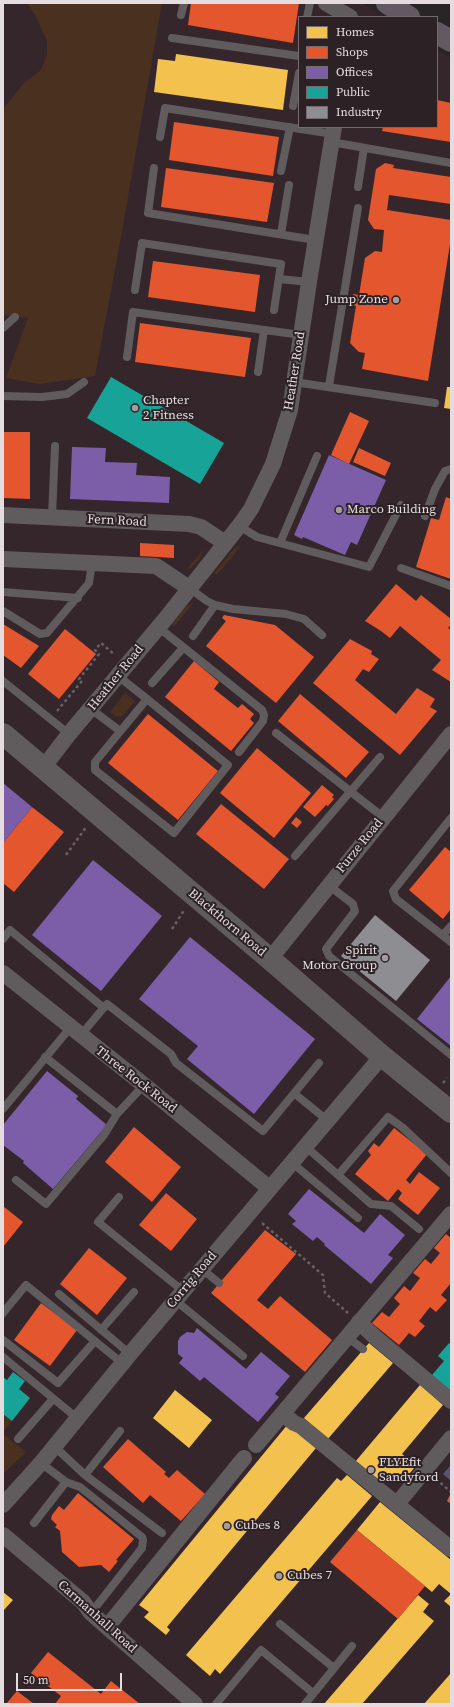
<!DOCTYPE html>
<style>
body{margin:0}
#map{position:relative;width:454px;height:1707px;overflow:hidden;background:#292426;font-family:"Source Serif 4",serif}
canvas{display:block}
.frame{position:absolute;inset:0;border:4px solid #e4dcdf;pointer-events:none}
.legend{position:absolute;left:298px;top:16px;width:140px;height:112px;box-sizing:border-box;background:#2c2125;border:1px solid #766c6f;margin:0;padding:5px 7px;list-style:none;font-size:12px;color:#e4dcdf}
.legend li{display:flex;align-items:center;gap:8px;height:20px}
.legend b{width:20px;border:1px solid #766c6f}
.scale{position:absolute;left:16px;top:1673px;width:106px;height:18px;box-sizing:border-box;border:2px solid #e4dcdf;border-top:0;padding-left:5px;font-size:12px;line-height:14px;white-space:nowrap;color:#e4dcdf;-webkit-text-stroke:3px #2c2125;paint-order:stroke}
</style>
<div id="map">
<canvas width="454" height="1707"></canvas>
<div class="frame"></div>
<ul class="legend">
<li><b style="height:11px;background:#f2c14e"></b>Homes</li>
<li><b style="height:11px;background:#e4572e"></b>Shops</li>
<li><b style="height:11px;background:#7b5ea7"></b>Offices</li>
<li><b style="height:11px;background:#17a398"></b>Public</li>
<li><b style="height:11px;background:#8d8d92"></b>Industry</li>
</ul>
<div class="scale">50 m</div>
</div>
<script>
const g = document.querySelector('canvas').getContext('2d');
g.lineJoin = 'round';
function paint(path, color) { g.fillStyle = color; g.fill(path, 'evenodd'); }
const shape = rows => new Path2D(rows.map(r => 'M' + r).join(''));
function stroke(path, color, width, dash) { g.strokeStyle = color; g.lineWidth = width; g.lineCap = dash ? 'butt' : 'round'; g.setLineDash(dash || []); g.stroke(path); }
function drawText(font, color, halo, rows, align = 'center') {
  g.font = font + ' "Source Serif 4",serif'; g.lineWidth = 4; g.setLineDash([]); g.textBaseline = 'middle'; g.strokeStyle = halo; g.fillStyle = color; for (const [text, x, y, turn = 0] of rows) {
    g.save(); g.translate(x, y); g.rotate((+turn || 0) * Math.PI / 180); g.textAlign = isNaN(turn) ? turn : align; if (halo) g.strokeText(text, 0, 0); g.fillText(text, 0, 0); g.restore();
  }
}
const built = shape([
 [3,3,363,3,385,17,299,17,299,127,437,127,437,50,451,58,451,1704,3,1704]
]);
const green = shape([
 [27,3,162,3,121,237,95,376,40,384,6,378,28,318,3,315,3,109,24,83,41,70,47,54,47,41,35,15],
 [238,546,241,546,217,575,214,573,234,549],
 [204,549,200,559,191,568,186,570],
 [194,602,173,628,173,623,182,611,187,606],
 [125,693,135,701,122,716,117,717,110,712],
 [3,1414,12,1421,3,1432],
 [3,1434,26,1452,3,1474]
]);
const water = shape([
 [451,1465,451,1481,443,1474]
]);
const homes = shape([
 [176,54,288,70,283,110,154,92,158,59,175,61],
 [447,387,451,387,451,409,444,408],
 [369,1343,393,1363,327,1440,304,1418],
 [420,1385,443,1405,402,1454,416,1466,402,1482,395,1477,393,1479,386,1473,378,1482,355,1462],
 [175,1390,212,1420,189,1448,153,1418],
 [288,1424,316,1448,167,1627,170,1630,166,1635,144,1617,149,1612,139,1605],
 [347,1475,372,1496,220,1674,215,1669,210,1676,186,1655,337,1478,341,1481],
 [380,1502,451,1560,451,1607,444,1601,451,1594,439,1584,432,1592,357,1530],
 [3,1592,13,1600,3,1611],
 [418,1595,429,1604,423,1612,434,1621,362,1704,324,1704],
 [451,1673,451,1704,424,1704]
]);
const shops = shape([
 [191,3,299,3,293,43,188,25],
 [437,100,451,103,451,142,382,131,383,127,437,127],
 [174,122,279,137,273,176,169,160],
 [385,163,394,165,393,168,451,177,451,204,389,195,387,210,451,220,451,238,428,381,362,369,365,353,359,352,350,343,356,306,351,305,353,294,359,295,365,258,375,251,382,252,384,230,374,229,368,220,376,169],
 [166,168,274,183,267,222,161,207],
 [153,261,260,275,255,312,148,297],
 [140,323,251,338,245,377,135,362],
 [350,412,369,421,349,464,331,455],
 [3,432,30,432,30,499,3,498],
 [359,448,391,463,385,476,353,462],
 [446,497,451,499,451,579,416,567,431,518,439,520],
 [140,543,174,545,174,558,140,556],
 [396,584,416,601,421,595,451,619,451,625,448,628,451,630,451,682,432,670,441,660,400,626,390,638,381,631,365,621],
 [224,615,275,625,314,657,276,703,206,646,226,621,222,618],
 [3,624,39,646,21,668,3,655],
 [65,629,96,654,59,699,28,674],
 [350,639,372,651,371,654,379,659,369,672,363,669,355,680,396,714,417,688,435,699,430,707,437,711,400,755,313,683],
 [194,661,219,682,214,689,238,708,242,704,254,714,250,719,254,723,231,751,165,697],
 [300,694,369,752,346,778,278,721],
 [148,714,218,771,178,820,108,763],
 [257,748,311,793,274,838,220,793],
 [322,785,334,795,332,797,334,799,328,806,326,805,315,817,303,807],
 [221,804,289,859,264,889,196,834],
 [32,807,64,832,14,892,3,883,3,843],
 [296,817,302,822,297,828,291,823],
 [445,847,451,852,451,909,443,919,409,890],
 [134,1127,181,1167,152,1202,105,1162],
 [394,1128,427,1154,406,1180,410,1184,419,1172,440,1188,418,1215,398,1199,402,1193,398,1189,388,1201,355,1174,371,1155,368,1151,374,1143,379,1147],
 [166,1193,197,1219,171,1251,139,1225],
 [3,1206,23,1222,3,1247],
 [265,1230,296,1254,257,1300,268,1309,280,1296,332,1340,305,1372,211,1293],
 [446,1234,451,1238,451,1283,441,1295,447,1300,436,1312,430,1307,419,1321,425,1326,415,1337,409,1333,399,1345,372,1323,382,1312,389,1317,400,1304,394,1298,404,1286,410,1291,420,1278,413,1273,425,1259,431,1264,440,1253,434,1248],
 [89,1248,127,1278,97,1315,60,1284],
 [41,1303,77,1330,50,1366,14,1340],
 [128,1439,166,1472,164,1474,169,1478,177,1470,205,1494,181,1521,150,1495,143,1503,103,1467],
 [78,1493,134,1539,116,1560,118,1561,109,1572,101,1565,79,1567,62,1552,60,1531,55,1527,57,1525,51,1519,52,1515,59,1506,64,1510],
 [451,1493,451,1504,447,1501],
 [357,1530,425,1586,398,1619,330,1562],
 [48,1652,101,1694,111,1681,140,1704,55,1704,61,1696,31,1673],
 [17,1691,34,1704,6,1704]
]);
const offices = shape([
 [72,447,106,448,105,462,137,463,136,475,170,477,169,503,70,499],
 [329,455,386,480,357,545,351,542,345,555,303,537,302,539,294,535],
 [3,783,32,807,3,843],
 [93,860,162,916,101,991,32,935],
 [190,937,315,1039,254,1114,187,1059,198,1046,139,999],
 [451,976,451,1046,417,1019],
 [47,1071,78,1096,76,1099,107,1125,53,1189,23,1163,24,1161,3,1145,3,1125],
 [309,1189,364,1233,380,1214,405,1235,388,1255,393,1258,371,1284,324,1245,325,1244,317,1237,313,1241,292,1224,296,1221,288,1214],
 [197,1328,246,1369,261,1352,290,1376,275,1394,279,1397,258,1422,204,1377,200,1381,179,1363,183,1358,178,1354,178,1341,180,1337,187,1332,194,1333]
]);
const public = shape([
 [111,377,224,443,200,484,87,418],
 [449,1343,451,1345,451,1391,432,1375,444,1361,438,1356],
 [13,1372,25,1381,19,1389,30,1398,12,1421,3,1414,3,1377,7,1380]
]);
const industry = shape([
 [375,915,430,960,396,1001,341,956]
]);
const path = shape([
 [57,711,82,681,79,679,99,654,95,650,101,643,115,655],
 [66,855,87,826],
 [172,929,185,909],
 [443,1083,447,1078],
 [262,1223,323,1275,325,1293,348,1313],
 [436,1479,451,1492]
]);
const lane = shape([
 [181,15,184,3],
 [307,17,310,3],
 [172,38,299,56],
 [293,106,299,73],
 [160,137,165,108,333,134],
 [331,142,451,163],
 [154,168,148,213,315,240],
 [281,171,290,127],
 [358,187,364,148],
 [281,234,289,185],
 [279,279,309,282],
 [135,290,142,243,281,264,274,310],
 [3,328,15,317],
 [127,357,133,312,301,335],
 [258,372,264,330],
 [294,382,435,403],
 [329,386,358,208],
 [3,396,42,397,67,394,84,382],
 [425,516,435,489,445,471,451,469],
 [52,517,55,446],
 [239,526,257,537,369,567,401,505],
 [280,543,317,456],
 [401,568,451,586],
 [189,588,207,601,215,605,233,609,286,614,304,619,322,635],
 [3,592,78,598],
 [3,611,40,634,47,633,89,583,92,563],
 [158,627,262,710,264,715,263,721,239,752],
 [193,636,215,605],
 [118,676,147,699,228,765,174,833,95,770,95,762,147,699],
 [3,681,69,734],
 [152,683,183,648],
 [91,709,120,731],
 [276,733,383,817],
 [451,818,393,891,396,899,451,942],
 [295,856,380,757],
 [328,885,353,904,355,911,326,949,329,956,451,1055],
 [443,935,451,926],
 [3,939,10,930,104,1008],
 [80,1036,107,1004,171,1054,176,1063,263,1131,319,1063],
 [45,1057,117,1114],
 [295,1094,327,1120],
 [3,1109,70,1028],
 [305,1146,371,1204,391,1206,419,1229],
 [291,1162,358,1218],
 [338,1175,388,1117,402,1127,451,1173],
 [16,1180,46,1204,104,1135,117,1114,144,1085],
 [119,1197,98,1222,183,1291],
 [202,1269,219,1283],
 [59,1294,130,1354],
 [175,1300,243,1356],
 [3,1313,26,1285,122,1363],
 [101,1330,134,1292],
 [347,1337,363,1349],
 [3,1340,58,1383,95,1341],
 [3,1357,77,1418],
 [18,1439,53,1399],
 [55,1447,85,1475,162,1533],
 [41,1463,66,1482,80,1487,142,1537,143,1540,142,1548,91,1613],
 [85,1475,120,1431],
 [34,1523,66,1482],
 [280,1624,334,1668],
 [216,1704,261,1650,313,1693],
 [305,1704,352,1646]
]);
const street = shape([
 [326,3,350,17],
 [3,515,189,524,201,527,225,543],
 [3,559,156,566,189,588],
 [43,768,69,734,167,617,239,526,251,509,273,464,290,410,309,282,334,127],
 [270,959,451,734],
 [3,973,144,1085,269,1188],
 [359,1322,375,1337,451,1401],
 [283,1414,294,1423,301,1426,451,1549],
 [256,1445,451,1214],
 [397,1504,451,1438],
 [3,1505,41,1463,130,1354,382,1056],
 [3,1535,83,1602,91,1613,195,1704],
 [107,1627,244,1458]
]);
const secondary = shape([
 [3,734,270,959,382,1056,451,1112]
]);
const highway = shape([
 [387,3,409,17],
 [437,33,451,41]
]);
const markers = [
 [396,300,4,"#a39c9e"],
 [135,408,4,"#a39c9e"],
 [339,510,4,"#a39c9e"],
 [385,958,4,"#a39c9e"],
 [371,1470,4,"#a39c9e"],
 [227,1526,4,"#a39c9e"],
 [279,1576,4,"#a39c9e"]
];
const poiNames = [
 ["Jump Zone",388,300,"right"],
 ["Chapter",143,401],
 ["2 Fitness",143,416],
 ["Marco Building",347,510],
 ["Spirit",377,951,"right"],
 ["Motor Group",377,966,"right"],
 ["FLYEfit",379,1463],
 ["Sandyford",379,1478],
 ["Cubes 8",235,1526],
 ["Cubes 7",287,1576]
];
const streetNames = [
 ["Heather Road",295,371,-81],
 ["Fern Road",117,521,3],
 ["Heather Road",116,678,-51],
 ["Furze Road",360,846,-51],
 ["Blackthorn Road",227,923,40],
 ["Three Rock Road",136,1080,38],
 ["Corrig Road",192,1280,-50],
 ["Carmanhall Road",97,1617,42]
];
paint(built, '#35262c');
paint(green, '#49301f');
paint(water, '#585372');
paint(homes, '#f2c14e');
paint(shops, '#e4572e');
paint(offices, '#7b5ea7');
paint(public, '#17a398');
paint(industry, '#8d8d92');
stroke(path, '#656263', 2.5, [3, 3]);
stroke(lane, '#605b5d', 8);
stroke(street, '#605b5d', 16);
stroke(secondary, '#605b5d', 22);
stroke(highway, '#635962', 22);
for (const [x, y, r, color] of markers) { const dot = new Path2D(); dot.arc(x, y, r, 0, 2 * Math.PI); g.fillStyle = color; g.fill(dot); stroke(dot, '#2c2125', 1.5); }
drawText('13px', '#e4dcdf', '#2c2125', poiNames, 'left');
drawText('13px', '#e4dcdf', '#2c2125', streetNames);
</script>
